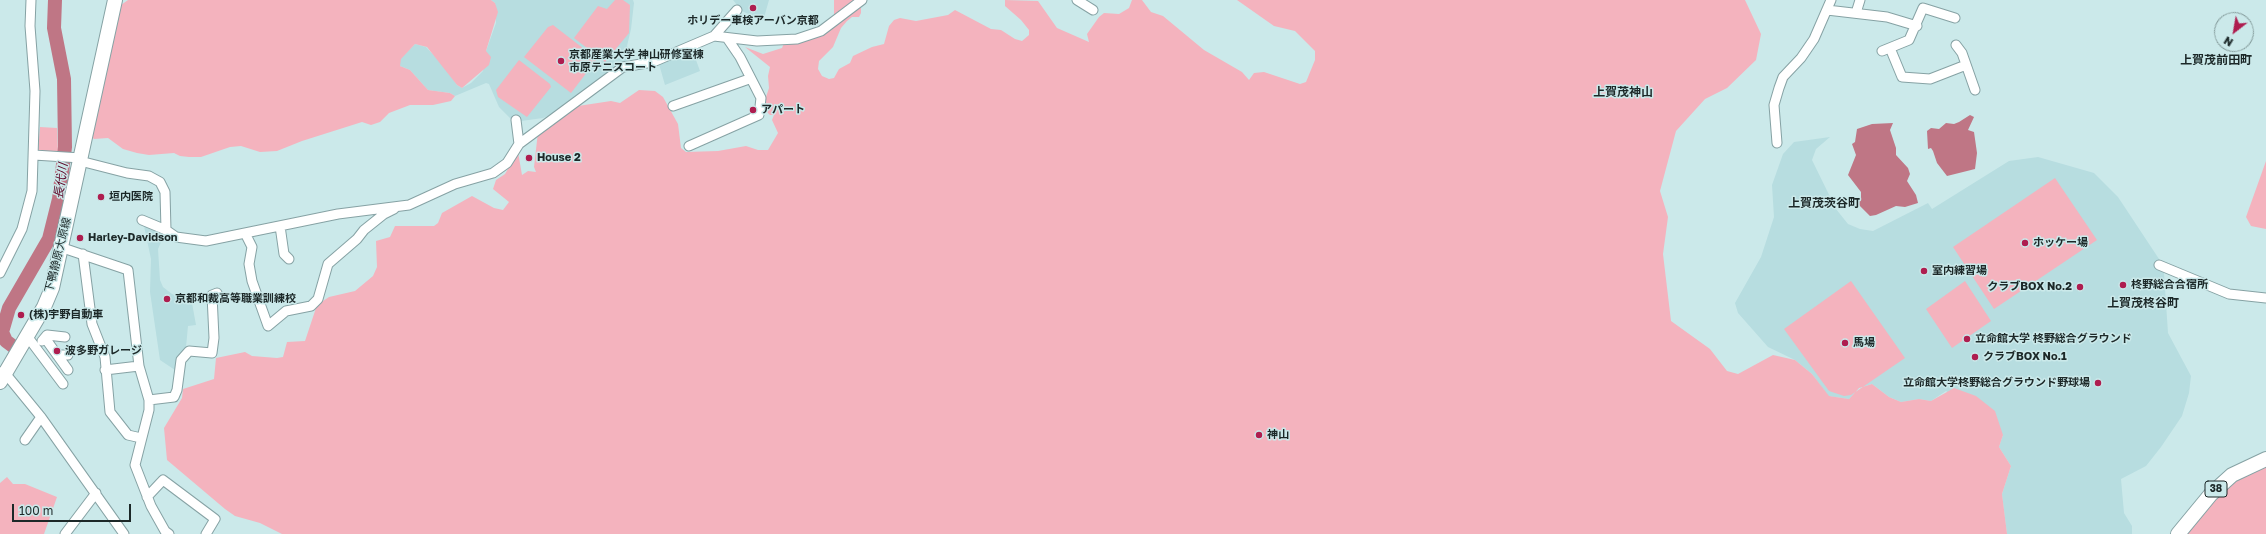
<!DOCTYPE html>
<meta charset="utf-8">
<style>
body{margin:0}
#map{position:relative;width:2266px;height:534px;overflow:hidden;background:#cbe9ea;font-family:"Golos Text",sans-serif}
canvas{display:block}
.north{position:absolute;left:2214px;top:12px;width:40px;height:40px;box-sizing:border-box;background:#cbe9ea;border:1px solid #859c9c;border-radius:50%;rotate:211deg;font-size:11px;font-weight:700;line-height:16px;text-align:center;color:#1c2828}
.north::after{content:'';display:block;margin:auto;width:14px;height:18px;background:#ae1d4f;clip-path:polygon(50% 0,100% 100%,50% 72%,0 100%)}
.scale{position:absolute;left:12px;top:504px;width:119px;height:18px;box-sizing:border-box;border:2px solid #1c2828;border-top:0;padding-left:5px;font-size:12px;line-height:14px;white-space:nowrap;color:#1c2828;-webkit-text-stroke:3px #cbe9ea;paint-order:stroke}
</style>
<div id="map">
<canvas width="2266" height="534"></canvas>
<div class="north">N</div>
<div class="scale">100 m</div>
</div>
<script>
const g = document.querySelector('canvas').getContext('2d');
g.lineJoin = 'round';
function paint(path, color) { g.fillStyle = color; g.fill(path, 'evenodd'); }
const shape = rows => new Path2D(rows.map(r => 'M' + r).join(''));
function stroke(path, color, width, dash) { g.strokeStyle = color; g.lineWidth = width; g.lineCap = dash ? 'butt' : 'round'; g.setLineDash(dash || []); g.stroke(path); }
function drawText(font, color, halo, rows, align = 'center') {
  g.font = font + ' "Golos Text","Noto Sans JP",sans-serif'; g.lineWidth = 3; g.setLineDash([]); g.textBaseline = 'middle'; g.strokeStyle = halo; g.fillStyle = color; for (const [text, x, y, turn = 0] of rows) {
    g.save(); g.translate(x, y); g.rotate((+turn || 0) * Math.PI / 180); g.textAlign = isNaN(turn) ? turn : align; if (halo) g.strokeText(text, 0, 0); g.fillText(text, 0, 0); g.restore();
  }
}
const built = shape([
 [491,0,633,0,634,3,631,29,627,46,632,62,624,62,552,114,543,118,514,122,499,107,489,84,486,83,455,96,450,93,428,90,410,70,400,66,400,59,415,44,426,47,444,66,457,85,462,88,471,83,483,71,486,51,496,23,495,3],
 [733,0,769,0,763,21,742,11],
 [692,49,700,71,665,85,659,64],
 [1830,137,1816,149,1812,160,1836,209,1848,224,1860,229,1873,231,1928,203,1932,209,2009,161,2038,157,2094,173,2118,197,2161,262,2160,268,2164,273,2168,333,2191,376,2189,393,2182,416,2161,447,2146,466,2121,479,2124,513,2132,526,2132,534,2007,534,2002,494,2011,466,1999,447,2003,435,1946,391,1931,401,1919,399,1901,402,1889,397,1872,384,1859,388,1849,399,1828,396,1812,374,1795,360,1768,347,1738,313,1735,303,1761,257,1774,217,1772,185,1783,154,1794,142],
 [144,226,165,233,158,249,160,280,163,287,172,294,192,303,196,325,188,326,186,347,178,356,175,370,160,360,150,292,151,259]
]);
const green = shape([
 [128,0,491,0,495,3,498,12,486,51,491,57,489,65,462,88,457,85,427,47,415,44,401,59,400,66,410,70,428,90,450,93,455,96,451,101,433,105,410,105,389,113,380,122,371,125,362,122,302,141,277,151,260,152,241,146,230,147,201,157,189,157,180,156,174,153,149,155,137,153,123,149,108,138,94,139,90,135,121,5],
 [615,0,623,0,630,5,629,33,605,62,574,38,598,6,607,9],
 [834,0,856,0,834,18],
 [1005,0,1038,1,1057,28,1089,42,1087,34,1099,17,1104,13,1119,14,1129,8,1132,0,1142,0,1151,12,1163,16,1204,50,1242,72,1249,80,1254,73,1264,72,1300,84,1306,82,1315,60,1315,51,1295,31,1274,26,1237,0,1745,0,1761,34,1756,60,1727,88,1705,99,1676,131,1660,191,1668,217,1663,254,1671,321,1710,349,1727,371,1738,374,1773,355,1795,360,1812,374,1829,396,1849,399,1859,388,1872,384,1889,397,1901,402,1919,399,1931,401,1954,388,1976,396,1995,411,2003,435,1999,447,2011,466,2002,494,2007,534,282,534,260,523,235,516,225,509,167,460,164,428,182,398,183,389,214,379,216,358,245,352,252,356,277,358,283,357,287,342,305,341,317,305,329,297,355,291,373,276,377,267,376,241,390,237,395,226,434,226,438,223,442,213,472,196,494,208,503,210,509,202,493,189,496,180,505,174,518,152,522,175,528,171,536,172,534,167,538,132,578,106,611,101,620,103,639,90,655,91,663,97,678,124,681,148,686,152,718,151,746,146,758,150,768,150,778,133,772,120,774,115,770,115,764,109,764,103,769,88,768,76,770,67,745,47,763,54,782,48,784,43,861,6,861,13,859,17,852,17,847,21,841,28,833,47,819,61,818,69,822,76,829,79,834,78,839,69,850,63,853,56,872,47,884,44,889,26,894,20,900,18,916,21,948,15,955,10,991,29,1001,30,1015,39,1022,41,1029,35,1029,30,1021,20,1005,6],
 [553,25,597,59,571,93,524,57,548,27],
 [519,60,550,84,551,87,527,117,498,97,496,90],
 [40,127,57,128,58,152,38,152],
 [2266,161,2266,229,2251,226,2246,217],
 [2055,178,2097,240,1994,309,1953,247],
 [1851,281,1905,358,1851,395,1844,396,1829,391,1784,329],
 [1965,281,1991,321,1952,348,1926,309],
 [2266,466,2266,534,2184,534,2227,487,2246,474],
 [7,477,13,484,25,484,57,497,44,534,0,534,0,483]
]);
const water = shape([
 [1970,115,1974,117,1968,130,1974,132,1977,153,1975,169,1947,176,1937,163,1933,151,1931,148,1928,149,1927,131,1931,128,1939,129,1946,123,1954,124,1959,122],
 [1893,123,1890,130,1896,148,1896,155,1908,168,1910,174,1907,181,1916,195,1918,203,1905,207,1896,206,1876,215,1870,216,1857,203,1861,199,1861,192,1848,175,1856,155,1852,144,1855,142,1857,129,1872,124]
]);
const river = shape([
 [14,347,6,341,2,332,9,308,49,239,59,199,65,147,64,79,54,28,55,0]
]);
const street = shape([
 [1077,0,1093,10],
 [1827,10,1887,17,1917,26],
 [1856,13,1860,0],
 [714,36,737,10],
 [1956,45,1962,53,1975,90],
 [1890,48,1902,77,1930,79,1966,65],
 [1882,51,1909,40,1923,8,1955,18],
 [673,106,749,79],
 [516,120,519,144],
 [1777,143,1774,105,1779,88,1783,77,1801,58,1814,39,1831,0],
 [689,146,759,115,761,98,740,57,727,38],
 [34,155,81,158],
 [80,161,127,173,149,176,160,182,165,192,166,230,176,237,206,241,338,214,409,205,455,184,493,173,507,163,519,144,623,67,653,62,714,36,757,41,797,39,821,31,862,0],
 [142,220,166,230],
 [280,226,284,254,289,259],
 [245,233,252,247,249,264,252,281,268,326,286,311,311,306,318,299,328,264,357,239,364,230,384,214,394,209],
 [60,247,128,270,139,366,149,400,149,410,135,465,151,506,165,531,169,534],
 [83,254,92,324,105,357,110,412,128,435,141,438],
 [2159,265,2229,294,2266,298],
 [0,273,22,229,32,191,35,91,30,26,31,0],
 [27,336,63,384],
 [45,338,68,370],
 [42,341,47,335,65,337],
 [57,355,68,355],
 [105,370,139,366],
 [1,372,5,373,41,417,124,534],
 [149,400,174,397,177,390,181,360,189,351,212,353,214,338,212,295,217,293],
 [25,440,41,417],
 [147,497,163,480,215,519,206,534],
 [65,534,96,493]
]);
const primary = shape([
 [0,382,44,307,52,288,115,0],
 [2178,534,2211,494,2232,475,2266,459]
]);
const markers = [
 [753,8,4,"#ae1d4f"],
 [561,61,4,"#ae1d4f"],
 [753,110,4,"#ae1d4f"],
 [529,158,4,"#ae1d4f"],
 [101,197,4,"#ae1d4f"],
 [80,238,4,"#ae1d4f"],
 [2025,243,4,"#ae1d4f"],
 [1924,271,4,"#ae1d4f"],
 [2123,285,4,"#ae1d4f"],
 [2080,287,4,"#ae1d4f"],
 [167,299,4,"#ae1d4f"],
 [21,315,4,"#ae1d4f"],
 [1967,339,4,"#ae1d4f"],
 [1845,343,4,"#ae1d4f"],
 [57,351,4,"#ae1d4f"],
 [1975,357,4,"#ae1d4f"],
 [2098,383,4,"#ae1d4f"],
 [1259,435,4,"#ae1d4f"]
];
const shields = [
 [2216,489,22]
];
const shieldNames = [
 ["38",2216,489]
];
const poiNames = [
 ["ホリデー車検アーバン京都",753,21,"center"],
 ["京都産業大学 神山研修室棟",569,55],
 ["市原テニスコート",569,68],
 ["アパート",761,110],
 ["House 2",537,158],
 ["垣内医院",109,197],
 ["Harley-Davidson",88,238],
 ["ホッケー場",2033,243],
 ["室内練習場",1932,271],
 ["柊野総合合宿所",2131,285],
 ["クラブBOX No.2",2072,287,"right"],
 ["京都和裁高等職業訓練校",175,299],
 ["(株)宇野自動車",29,315],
 ["立命館大学 柊野総合グラウンド",1975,339],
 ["馬場",1853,343],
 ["波多野ガレージ",65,351],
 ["クラブBOX No.1",1983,357],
 ["立命館大学柊野総合グラウンド野球場",2090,383,"right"],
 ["神山",1267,435]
];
const streetNames = [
 ["下鴨静原大原線",58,255,-76]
];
const neighbourhoodNames = [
 ["上賀茂前田町",2216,60],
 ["上賀茂神山",1623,92],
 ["上賀茂茨谷町",1824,203],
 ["上賀茂柊谷町",2143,303]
];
const waterNames = [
 ["長代川",61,181,-82]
];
paint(built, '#b7dde0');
paint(green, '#f4b3be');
paint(water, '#bf7685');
stroke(river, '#bf7685', 14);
stroke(street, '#86a2a4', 11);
stroke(primary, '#86a2a4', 16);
stroke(street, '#fff', 9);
stroke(primary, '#fff', 14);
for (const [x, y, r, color] of markers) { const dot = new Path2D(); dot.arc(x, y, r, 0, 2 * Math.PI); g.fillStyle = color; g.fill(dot); stroke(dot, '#cbe9ea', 1.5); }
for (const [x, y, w] of shields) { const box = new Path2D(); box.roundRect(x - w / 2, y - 8, w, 16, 3); g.fillStyle = '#cbe9ea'; g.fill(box); stroke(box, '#1c2828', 1); }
drawText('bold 10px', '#1c2828', null, shieldNames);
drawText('bold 11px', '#1c2828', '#cbe9ea', poiNames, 'left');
drawText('11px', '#1c2828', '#cbe9ea', streetNames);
drawText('bold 12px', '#1c2828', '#cbe9ea', neighbourhoodNames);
drawText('italic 12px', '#5c0023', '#cbe9ea', waterNames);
</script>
